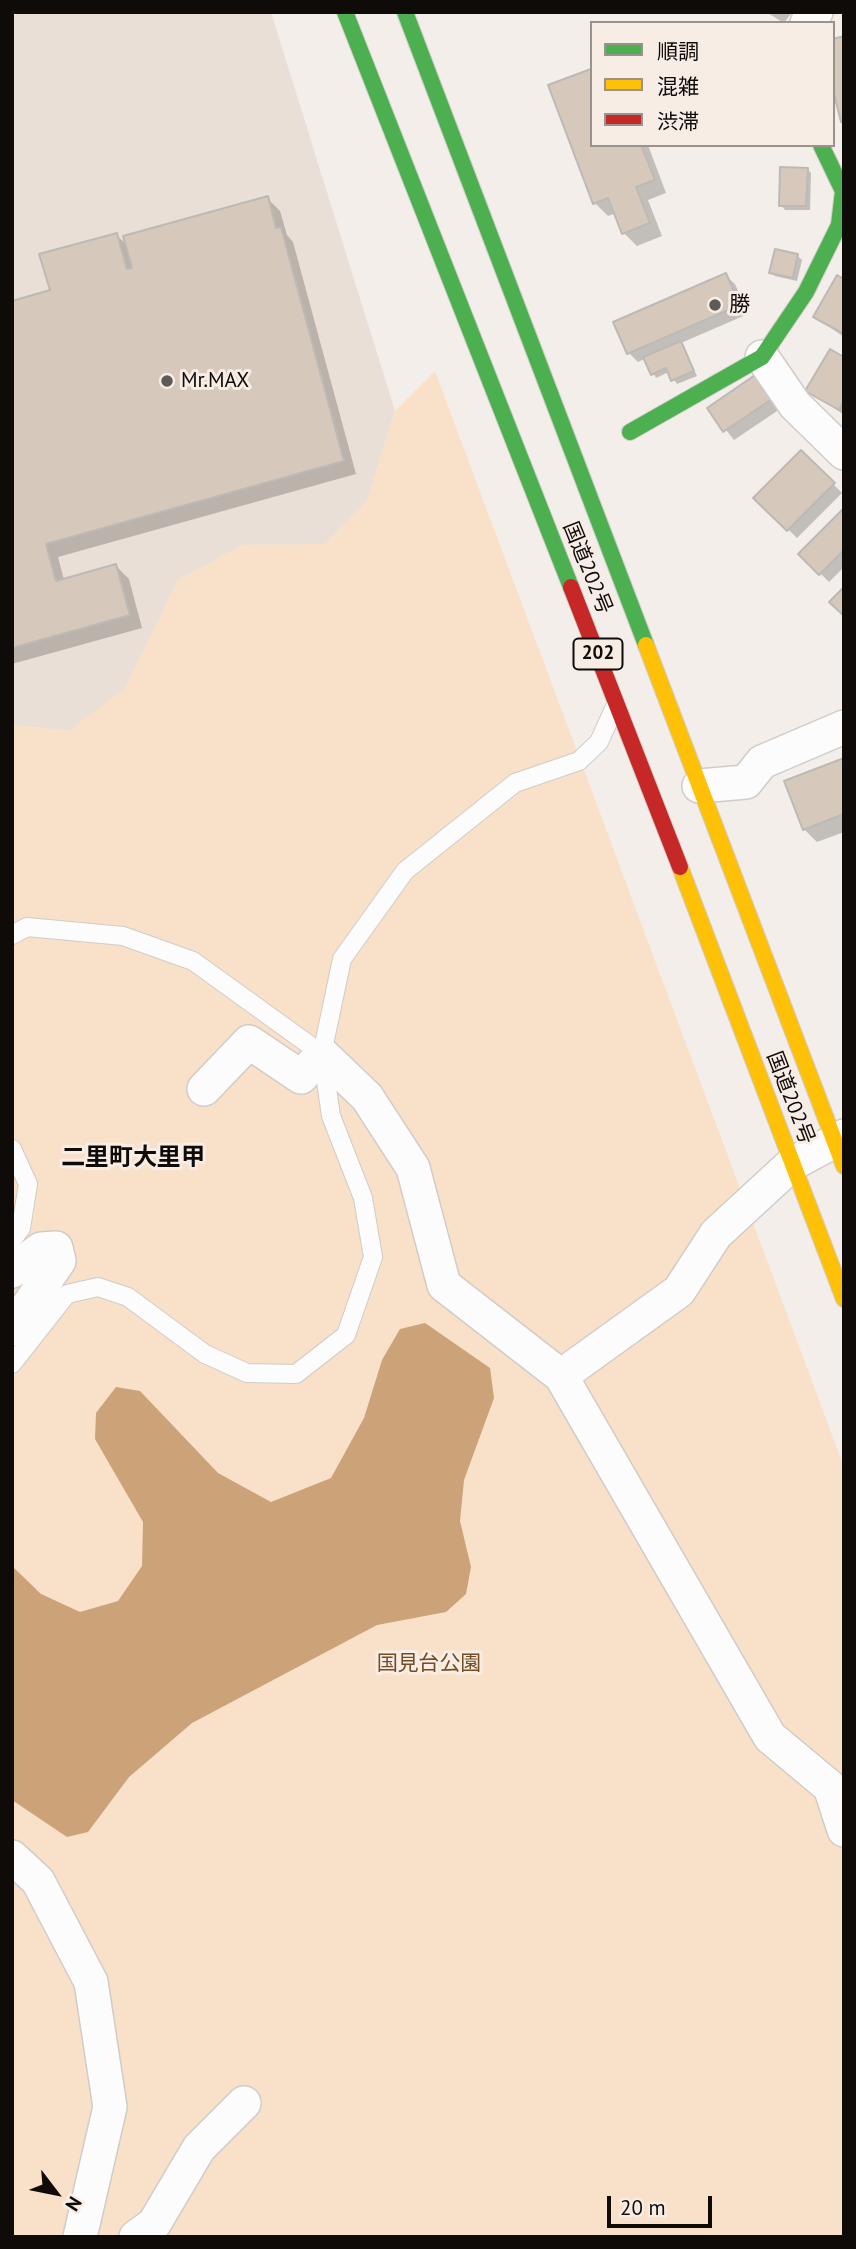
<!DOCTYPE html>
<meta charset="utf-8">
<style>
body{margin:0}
#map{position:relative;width:856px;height:2249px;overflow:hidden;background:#f3eee9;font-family:"PT Sans","Noto Sans JP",sans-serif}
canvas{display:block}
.frame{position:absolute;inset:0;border:14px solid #0e0b08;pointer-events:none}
.legend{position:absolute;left:590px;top:21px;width:245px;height:126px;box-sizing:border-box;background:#f7ede5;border:2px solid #9a938d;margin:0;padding:9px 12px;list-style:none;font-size:21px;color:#0e0b08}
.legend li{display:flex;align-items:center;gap:14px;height:35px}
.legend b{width:35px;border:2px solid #9a938d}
.north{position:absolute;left:21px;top:2158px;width:70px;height:70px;-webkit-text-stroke:5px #f7ede5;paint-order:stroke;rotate:122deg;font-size:19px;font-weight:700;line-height:28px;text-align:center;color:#0e0b08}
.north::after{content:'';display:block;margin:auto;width:24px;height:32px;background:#0e0b08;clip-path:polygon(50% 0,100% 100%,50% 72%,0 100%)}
.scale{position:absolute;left:607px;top:2196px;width:105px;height:32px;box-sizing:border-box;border:4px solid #0e0b08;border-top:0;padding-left:9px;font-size:21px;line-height:24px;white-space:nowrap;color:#0e0b08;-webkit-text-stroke:5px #f7ede5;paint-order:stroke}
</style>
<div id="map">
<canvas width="856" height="2249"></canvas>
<div class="frame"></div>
<ul class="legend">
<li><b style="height:9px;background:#4caf50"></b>順調</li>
<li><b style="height:9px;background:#ffc107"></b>混雑</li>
<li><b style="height:9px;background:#c62828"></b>渋滞</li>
</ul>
<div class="north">N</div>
<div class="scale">20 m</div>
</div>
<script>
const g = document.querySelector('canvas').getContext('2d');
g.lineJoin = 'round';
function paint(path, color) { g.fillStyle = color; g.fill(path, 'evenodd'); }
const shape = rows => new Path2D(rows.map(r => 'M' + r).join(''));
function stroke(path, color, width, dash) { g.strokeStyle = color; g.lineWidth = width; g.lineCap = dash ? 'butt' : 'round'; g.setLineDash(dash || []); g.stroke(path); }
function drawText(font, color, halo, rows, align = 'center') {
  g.font = font + ' "PT Sans","Noto Sans JP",sans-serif'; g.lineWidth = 6; g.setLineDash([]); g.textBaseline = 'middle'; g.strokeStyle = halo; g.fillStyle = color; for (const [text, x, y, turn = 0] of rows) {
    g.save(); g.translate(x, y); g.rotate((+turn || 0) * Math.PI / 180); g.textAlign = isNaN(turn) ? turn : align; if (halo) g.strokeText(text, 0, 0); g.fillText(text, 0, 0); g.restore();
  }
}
const built = shape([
 [20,12,271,12,395,411,367,501,325,544,243,545,178,580,125,689,69,731,12,725,12,17]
]);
const green = shape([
 [435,371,844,1467,844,2237,12,2237,12,725,69,731,124,689,178,580,243,545,325,544,367,501,395,411]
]);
const water = shape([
 [425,1323,490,1368,494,1398,464,1480,460,1521,471,1567,466,1594,446,1612,377,1625,192,1723,129,1777,88,1832,67,1837,12,1800,12,1566,41,1594,80,1612,118,1601,142,1566,143,1522,95,1439,96,1413,116,1387,140,1391,218,1473,271,1502,331,1478,364,1418,382,1360,400,1329]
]);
const shadow = shape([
 [766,12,792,12,784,23],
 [591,71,592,145,648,145,666,193,648,200,662,236,637,246,624,233,616,213,608,216,595,203,550,86],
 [807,169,811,173,810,210,785,210,781,205],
 [267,198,280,211,287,235,293,242,356,474,58,557,64,580,116,566,129,579,142,628,12,664,12,302,52,292,116,235,128,246],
 [798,256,802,260,797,281,775,276,771,272],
 [726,276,735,284,748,314,681,343,697,376,677,384,669,372,656,378,646,358,638,362,629,353],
 [844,281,844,337,815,317],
 [844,359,844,415,808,390],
 [755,377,780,409,734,440,709,409],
 [801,452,842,493,797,538,756,498],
 [844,511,844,567,829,582,801,554],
 [844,760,844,832,817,842,804,829]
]);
const building = shape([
 [844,36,844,122,841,122,833,90,833,39,844,36],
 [591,69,592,145,641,145,655,180,636,187,650,223,622,234,608,198,593,204,548,85,591,69],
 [780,167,808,168,806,206,779,206,780,167],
 [268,196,276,228,281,227,344,461,46,544,56,581,116,564,130,615,12,648,12,301,50,290,39,254,117,233,127,269,132,268,123,236,268,196],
 [775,249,798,254,793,278,769,273,775,249],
 [726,273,740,305,627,354,613,322,726,273],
 [837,275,844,279,844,334,813,317,837,275],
 [681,341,694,371,671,381,666,368,651,375,643,357,681,341],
 [830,349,844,357,844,401,839,410,805,391,830,349],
 [755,375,772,399,723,432,707,408,755,375],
 [801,450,835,483,787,531,753,498,801,450],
 [844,508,844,550,819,575,798,554,844,508],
 [844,587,844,616,829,602,844,587],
 [844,758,844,814,803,830,784,781,844,758]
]);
const lane = shape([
 [12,935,27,927,123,936,193,961,322,1054],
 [12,1149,28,1184,21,1228,12,1240],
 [12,1364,67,1294,98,1287,128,1297,205,1354,247,1373,296,1374,346,1335,373,1257,363,1198,331,1116,322,1054,342,959,405,871,515,783,579,761,599,742,614,709]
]);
const street = shape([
 [807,23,816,12],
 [762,357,795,405,844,453],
 [699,786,746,782,762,762,844,727],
 [204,1089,249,1042,301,1077,322,1054,367,1097,413,1168,444,1285,561,1376,770,1737,830,1787,844,1830],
 [12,1271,41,1249,56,1248,59,1261,12,1329],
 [561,1376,679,1291,716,1234,792,1164,844,1136],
 [12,1857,38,1881,91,1982,110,2107,80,2237],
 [136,2237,154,2224,199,2148,244,2103]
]);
const fast = shape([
 [345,12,571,587],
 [405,12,646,645],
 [630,432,762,357,806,292,839,225,843,191,821,145]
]);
const slow = shape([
 [646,645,844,1166],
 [680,867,844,1299]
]);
const jam = shape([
 [571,587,680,867]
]);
const markers = [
 [715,305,7,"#5e5a57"],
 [167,381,7,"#5e5a57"]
];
const shields = [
 [598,654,49]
];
const shieldNames = [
 ["202",598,654]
];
const poiNames = [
 ["勝",729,305],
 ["Mr.MAX",181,381]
];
const streetNames = [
 ["国道202号",587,568,68],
 ["国道202号",790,1098,69]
];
const parkNames = [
 ["国見台公園",429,1664]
];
const quarterNames = [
 ["二里町大里甲",133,1158]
];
paint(built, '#eadfd6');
paint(green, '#f8e0c9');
paint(water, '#cca278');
paint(shadow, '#0003');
paint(building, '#d6c8bb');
stroke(building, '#bdb9b5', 2);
stroke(lane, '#d0ccc8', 20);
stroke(street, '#d0ccc8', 36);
stroke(fast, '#d0ccc8', 18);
stroke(slow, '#d0ccc8', 18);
stroke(jam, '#d0ccc8', 18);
stroke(lane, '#fdfcfc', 18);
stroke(street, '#fdfcfc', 33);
stroke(fast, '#4caf50', 16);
stroke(slow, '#ffc107', 16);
stroke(jam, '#c62828', 16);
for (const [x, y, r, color] of markers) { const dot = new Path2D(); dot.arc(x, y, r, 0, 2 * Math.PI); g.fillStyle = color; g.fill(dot); stroke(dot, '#f7ede5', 2.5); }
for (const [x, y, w] of shields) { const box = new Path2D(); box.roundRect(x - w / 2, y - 15.5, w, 31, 5); g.fillStyle = '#f7ede5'; g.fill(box); stroke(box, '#0e0b08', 2); }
drawText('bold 19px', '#0e0b08', null, shieldNames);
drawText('21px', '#0e0b08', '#f7ede5', poiNames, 'left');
drawText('21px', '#0e0b08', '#f7ede5', streetNames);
drawText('21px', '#764c22', '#f7ede5', parkNames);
drawText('bold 24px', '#0e0b08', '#f7ede5', quarterNames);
</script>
